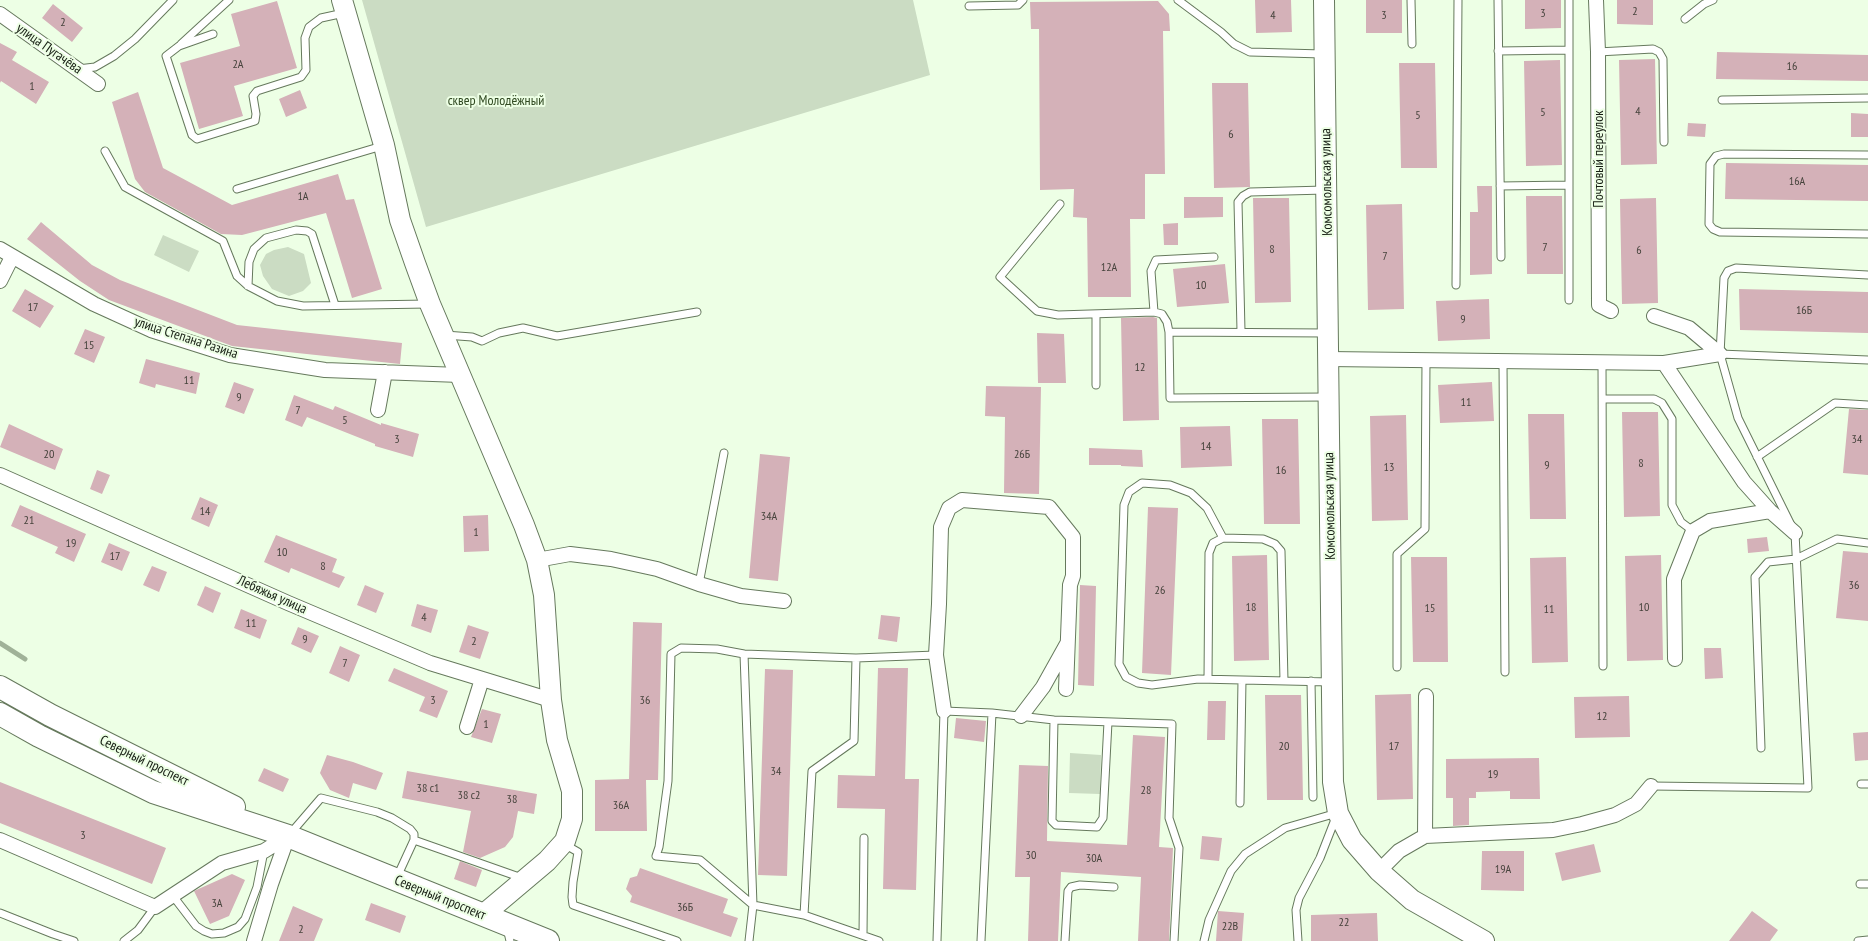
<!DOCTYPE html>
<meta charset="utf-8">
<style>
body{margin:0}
canvas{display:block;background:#edffe5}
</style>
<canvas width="1868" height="941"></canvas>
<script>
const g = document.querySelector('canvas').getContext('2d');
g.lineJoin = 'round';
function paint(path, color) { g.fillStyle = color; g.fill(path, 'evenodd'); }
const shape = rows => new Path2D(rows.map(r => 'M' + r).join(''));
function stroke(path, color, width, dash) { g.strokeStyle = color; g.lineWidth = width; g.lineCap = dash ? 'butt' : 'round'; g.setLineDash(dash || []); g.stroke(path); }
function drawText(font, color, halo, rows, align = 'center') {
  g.font = font + ' "PT Sans Narrow",sans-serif'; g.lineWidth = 4; g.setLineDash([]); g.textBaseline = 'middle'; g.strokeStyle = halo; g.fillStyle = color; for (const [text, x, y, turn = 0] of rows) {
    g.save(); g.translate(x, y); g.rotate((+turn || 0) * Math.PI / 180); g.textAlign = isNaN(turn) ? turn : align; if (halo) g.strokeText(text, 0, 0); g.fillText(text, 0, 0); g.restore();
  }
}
const green = shape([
 [362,0,913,0,930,75,426,227],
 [163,235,199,251,189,272,154,255],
 [288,247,304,254,311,283,303,291,289,296,272,289,263,276,260,265,266,254,274,250],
 [1070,753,1101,755,1100,794,1069,793]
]);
const stream = shape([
 [0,643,25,659]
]);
const building = shape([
 [1255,0,1291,0,1292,32,1256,33],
 [1366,0,1402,0,1402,33,1366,33],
 [1525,0,1561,0,1561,28,1525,29],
 [1617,0,1653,0,1653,25,1617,24],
 [277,1,297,68,234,86,243,116,199,129,180,63,240,46,231,14],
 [1158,1,1169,14,1170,31,1163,31,1165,174,1145,174,1145,219,1130,219,1131,297,1088,297,1087,218,1073,217,1074,189,1040,190,1039,29,1031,29,1030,2],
 [53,4,83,28,72,42,42,18],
 [0,43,17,52,12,60,49,82,36,104,1,81,0,83],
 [1717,52,1868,55,1868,81,1716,79],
 [1655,59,1657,164,1621,165,1619,60],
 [1560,60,1562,165,1526,166,1524,61],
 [1399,63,1435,63,1437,168,1401,168],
 [1212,83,1248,83,1250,187,1214,188],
 [300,90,307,108,286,117,279,99],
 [138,92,163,168,232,205,338,174,346,200,354,199,382,289,352,298,326,213,242,235,221,234,145,192,135,179,112,102],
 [1851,113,1868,114,1868,137,1851,137],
 [1688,123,1706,124,1705,137,1687,136],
 [1726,163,1868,165,1868,201,1725,199],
 [1477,186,1492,186,1492,274,1470,275,1470,212,1478,212],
 [1526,196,1562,196,1563,274,1527,274],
 [1184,197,1223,197,1223,217,1184,218],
 [1253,198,1289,198,1291,302,1255,303],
 [1656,198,1658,303,1622,304,1620,199],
 [1402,204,1404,309,1368,310,1366,205],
 [41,222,92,265,120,280,237,325,402,343,400,364,232,346,109,300,80,281,27,239],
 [1178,223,1178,245,1164,245,1163,224],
 [1225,264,1229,303,1177,307,1173,269],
 [25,289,54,306,40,328,12,311],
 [1739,289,1868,292,1868,333,1740,330],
 [1489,299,1490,339,1438,341,1436,301],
 [1153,317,1157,318,1159,420,1123,421,1121,318],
 [85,329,105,337,94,363,74,354],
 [1037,333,1064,334,1066,383,1038,383],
 [146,359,200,373,196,394,156,384,155,388,139,383],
 [234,382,254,389,244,414,225,407],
 [1492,382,1494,421,1440,423,1438,385],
 [986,386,1041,387,1039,494,1004,493,1005,417,985,416],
 [294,395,333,410,335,406,381,425,381,423,419,434,413,457,375,446,375,444,307,417,302,427,285,420],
 [1849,409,1868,410,1868,475,1843,473],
 [1622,412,1658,412,1660,516,1624,517],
 [1528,414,1564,414,1566,519,1530,519],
 [1406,415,1408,520,1372,521,1370,416],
 [1262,419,1298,419,1300,524,1264,524],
 [9,424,63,449,55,470,0,447],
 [1230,426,1232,466,1181,468,1180,427],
 [1089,448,1142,450,1143,467,1121,466,1121,465,1089,465],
 [760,454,790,457,778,581,749,578],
 [97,470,110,475,102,494,90,489],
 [200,497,218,505,209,527,191,519],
 [20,505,86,534,74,562,55,553,58,547,11,526],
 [1148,507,1178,508,1171,675,1142,673],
 [488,515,489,551,464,552,463,516],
 [276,535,337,559,332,572,345,577,339,588,291,568,289,573,264,562],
 [1767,537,1769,551,1748,553,1747,539],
 [109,543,130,552,122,571,101,562],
 [1843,551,1868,553,1868,621,1836,618],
 [1267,555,1269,660,1234,661,1232,556],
 [1661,555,1663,660,1627,661,1625,556],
 [1411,557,1447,557,1448,662,1413,662],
 [1566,557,1568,662,1532,663,1530,558],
 [152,566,167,572,159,592,143,585],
 [365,585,384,593,376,613,357,605],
 [1080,585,1096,586,1094,686,1078,685],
 [205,586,221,593,213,613,197,605],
 [417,604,438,610,431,633,411,626],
 [241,609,267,620,260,639,234,628],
 [881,615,900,617,897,642,878,639],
 [633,622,662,623,658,780,646,780,647,831,595,831,595,780,629,779],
 [468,625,489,632,480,659,459,652],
 [298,627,319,636,311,653,291,644],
 [340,646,360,655,349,682,329,673],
 [1704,648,1721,648,1723,678,1705,679],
 [394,668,448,691,437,718,419,711,425,697,388,681],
 [878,668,908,668,905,779,919,779,916,890,883,889,885,809,837,808,838,775,875,776],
 [765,669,793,670,787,876,758,875],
 [1411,694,1413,799,1377,800,1375,695],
 [1265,695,1301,695,1303,800,1267,800],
 [1629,696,1630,737,1575,738,1574,697],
 [1208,701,1226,701,1225,740,1207,740],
 [482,709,501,714,492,743,471,737],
 [956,718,986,721,984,742,954,738],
 [1868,732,1868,760,1855,761,1853,733],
 [1133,735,1165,737,1159,847,1173,848,1169,941,1138,941,1141,877,1061,872,1058,941,1028,941,1030,877,1015,877,1019,765,1048,766,1047,841,1127,845],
 [327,755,353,762,383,773,376,790,353,783,349,798,330,790,320,773],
 [1539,758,1540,799,1510,799,1510,791,1476,792,1476,798,1469,798,1469,825,1453,826,1453,798,1446,798,1446,759],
 [264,768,289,779,283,792,258,781],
 [407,771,537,794,534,814,518,811,513,837,505,847,480,858,463,852,471,811,402,798],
 [0,782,166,848,152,884,0,823],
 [1202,836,1222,838,1219,861,1200,859],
 [1594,844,1601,872,1562,881,1555,853],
 [1482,851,1524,851,1524,891,1481,890],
 [460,861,482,870,476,887,454,879],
 [640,868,728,899,723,913,738,918,731,937,630,902,632,896,626,889,630,878,637,876],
 [232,874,245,880,229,916,210,924,194,891],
 [371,903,406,916,400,933,365,920],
 [293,906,323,919,314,941,279,941],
 [1218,911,1244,913,1242,941,1216,941],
 [1752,911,1778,930,1770,941,1729,941],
 [1377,913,1378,941,1311,941,1311,915]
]);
const lane = shape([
 [1178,0,1221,32,1234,44,1250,52,1323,54],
 [1411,0,1412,44],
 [1498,0,1501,257],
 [1569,0,1569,300],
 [969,6,1018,5,1023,0],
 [1685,19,1704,4,1713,0],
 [213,34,179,46,166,56,192,135,197,139,255,121,256,114,253,96,257,91,301,77,306,70,305,38,309,27,321,18,344,13],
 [181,44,229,0],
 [1498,51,1569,50],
 [1598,52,1653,49,1659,52,1663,59,1664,142],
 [78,69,95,67,114,56,135,39,173,0],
 [1722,100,1868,98],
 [105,151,125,187,223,241,237,276,248,286,277,301,303,306,428,304],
 [1868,155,1724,154,1716,156,1710,164,1709,224,1713,229,1720,232,1868,234],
 [1500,186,1569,185],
 [237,189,382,146],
 [1060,204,1000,277,1037,311,1058,315,1154,312,1162,314,1167,322,1169,332,1170,398,1327,397],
 [1456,285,1458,0],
 [248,286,249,262,254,249,266,238,296,230,307,231,312,234,335,305],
 [1154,312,1151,271,1156,260,1214,257],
 [1241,331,1238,202,1243,196,1250,192,1325,190],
 [1169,332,1326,333],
 [445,335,472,337,482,341,499,333,523,328,557,336,697,312],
 [1720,354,1868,360],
 [1503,361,1505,672],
 [1602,362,1603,666],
 [1096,385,1096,314],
 [1603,399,1654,399,1662,403,1672,419,1672,505,1681,522,1693,531],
 [1757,457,1835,403,1868,405],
 [1223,538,1207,508,1191,493,1170,485,1142,483,1129,492,1124,505,1119,664,1126,677,1138,683,1152,685,1198,679,1331,682],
 [699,584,724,453],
 [744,654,717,649,681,648,671,654,668,781,659,847,656,856,700,860,753,905,804,915,879,941],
 [856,658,936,655],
 [1397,667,1397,554,1425,529,1426,360],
 [1208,679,1209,553,1213,543,1223,538,1263,539,1275,544,1281,551,1284,681],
 [1311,681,1313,797],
 [1054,720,1052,821,1056,825,1097,827,1103,818,1108,722],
 [1761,748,1755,577,1768,562,1796,559,1837,539,1868,543],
 [1861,784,1868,784],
 [1651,786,1808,788,1795,533,1738,418,1720,354,1724,278,1728,271,1736,268,1868,275],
 [1240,803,1242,680],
 [290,834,321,798,377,812,392,818,410,829,414,834,414,840,397,877],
 [414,840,522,878],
 [566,842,571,848,578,852,573,882,572,897,573,905,677,941],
 [1860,884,1868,884],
 [173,896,196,926,204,931,212,934,224,933,238,927,245,919,257,887,264,851],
 [0,913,53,934,74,941],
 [507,928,510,941],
 [863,935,864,838],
 [124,941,138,930,155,907],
 [749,941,753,905,744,654,856,658,854,741,812,771,804,915],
 [937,941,944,711,992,713,1054,720,1172,724,1169,818,1179,848,1174,941],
 [981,941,992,713],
 [1065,941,1068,891,1071,887,1080,885,1114,887],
 [1204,941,1209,920,1231,871,1245,854,1285,828,1337,813],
 [1298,941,1296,910,1299,898,1320,858,1336,817],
 [1858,941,1868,940]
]);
const street = shape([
 [1596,0,1598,52,1599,305,1611,311],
 [0,14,98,84],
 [0,249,94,304,151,330,230,355,325,370,460,375],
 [0,281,12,257],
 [1328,359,1664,363,1720,354,1689,328,1654,316],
 [1664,363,1744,482,1770,511,1795,533],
 [378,410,385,372],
 [0,475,288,603,430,663,551,700],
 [537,560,570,554,611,559,657,569,699,584,741,596,784,601],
 [1675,659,1674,579,1693,531,1710,521,1770,511],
 [944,711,936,655,939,604,941,527,949,508,962,500,1049,507,1073,537,1073,576,1070,585,1066,689],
 [1021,716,1043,687,1067,644],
 [467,727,482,679],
 [1425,836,1426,696],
 [0,840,155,907,222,863,264,851,288,836],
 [1379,871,1399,851,1425,836,1553,830,1582,824,1615,815,1636,804,1651,786],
 [254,941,271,884,288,836]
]);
const secondary = shape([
 [342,0,384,145,400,220,415,263,430,304,524,525,537,560,544,595,551,700,557,740,572,791,572,819,565,841,547,861,483,915],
 [1324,0,1333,782,1338,813,1352,840,1379,871,1412,900,1484,941]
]);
const primary = shape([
 [0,687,50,715,234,807],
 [0,714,39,736,153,792,288,836,548,941]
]);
const numberNames = [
 ["2",1635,12],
 ["3",1543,14],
 ["4",1273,16],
 ["3",1384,16],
 ["2",63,23],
 ["2А",238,65],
 ["16",1792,67],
 ["1",32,87],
 ["4",1638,112],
 ["5",1543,113],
 ["5",1418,116],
 ["6",1231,135],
 ["16А",1797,182],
 ["1А",303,197],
 ["7",1545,248],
 ["8",1272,250],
 ["6",1639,251],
 ["7",1385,257],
 ["12А",1109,268],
 ["10",1201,286],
 ["17",33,308],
 ["16Б",1804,311],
 ["9",1463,320],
 ["15",89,346],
 ["12",1140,368],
 ["11",189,381],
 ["9",239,398],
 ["11",1466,403],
 ["7",298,411],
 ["5",345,421],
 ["3",397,440],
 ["34",1857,440],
 ["14",1206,447],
 ["20",49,455],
 ["26Б",1022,455],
 ["8",1641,464],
 ["9",1547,466],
 ["13",1389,468],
 ["16",1281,471],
 ["14",205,512],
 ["34А",769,517],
 ["21",29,521],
 ["1",476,533],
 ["19",71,544],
 ["10",282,553],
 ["17",115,557],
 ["8",323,567],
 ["36",1854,586],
 ["26",1160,591],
 ["18",1251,608],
 ["10",1644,608],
 ["15",1430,609],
 ["11",1549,610],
 ["4",424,618],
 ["11",251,624],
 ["9",305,640],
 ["2",474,642],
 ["7",345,664],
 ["3",433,701],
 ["36",645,701],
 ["12",1602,717],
 ["1",486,725],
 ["20",1284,747],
 ["17",1394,747],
 ["34",776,772],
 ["19",1493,775],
 ["38 с1",428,789],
 ["28",1146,791],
 ["38 с2",469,796],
 ["38",512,800],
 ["36А",621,806],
 ["3",83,836],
 ["30",1031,856],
 ["30А",1094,859],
 ["19А",1503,870],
 ["3А",217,904],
 ["36Б",685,908],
 ["22",1344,923],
 ["22В",1230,927],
 ["2",301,930]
];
const streetNames = [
 ["улица Пугачёва",49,49,35],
 ["Почтовый переулок",1599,159,-90],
 ["Комсомольская улица",1327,182,-91],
 ["улица Степана Разина",186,338,18],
 ["Комсомольская улица",1330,506,-91],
 ["Лебяжья улица",272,595,24],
 ["Северный проспект",144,761,26],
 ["Северный проспект",440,898,22]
];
const parkNames = [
 ["сквер Молодёжный",496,101]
];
paint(green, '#cbdcc3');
stroke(stream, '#a0b298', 5);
paint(building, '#d4b1b8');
stroke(lane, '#66795d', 9);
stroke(street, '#66795d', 16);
stroke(secondary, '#66795d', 22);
stroke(primary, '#66795d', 24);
stroke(lane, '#fff', 7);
stroke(street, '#fff', 14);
stroke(secondary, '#fff', 20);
stroke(primary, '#fff', 22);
drawText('12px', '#46433c', null, numberNames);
drawText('14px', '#161e13', '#edffe5', streetNames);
drawText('14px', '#314a22', '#edffe5', parkNames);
</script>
